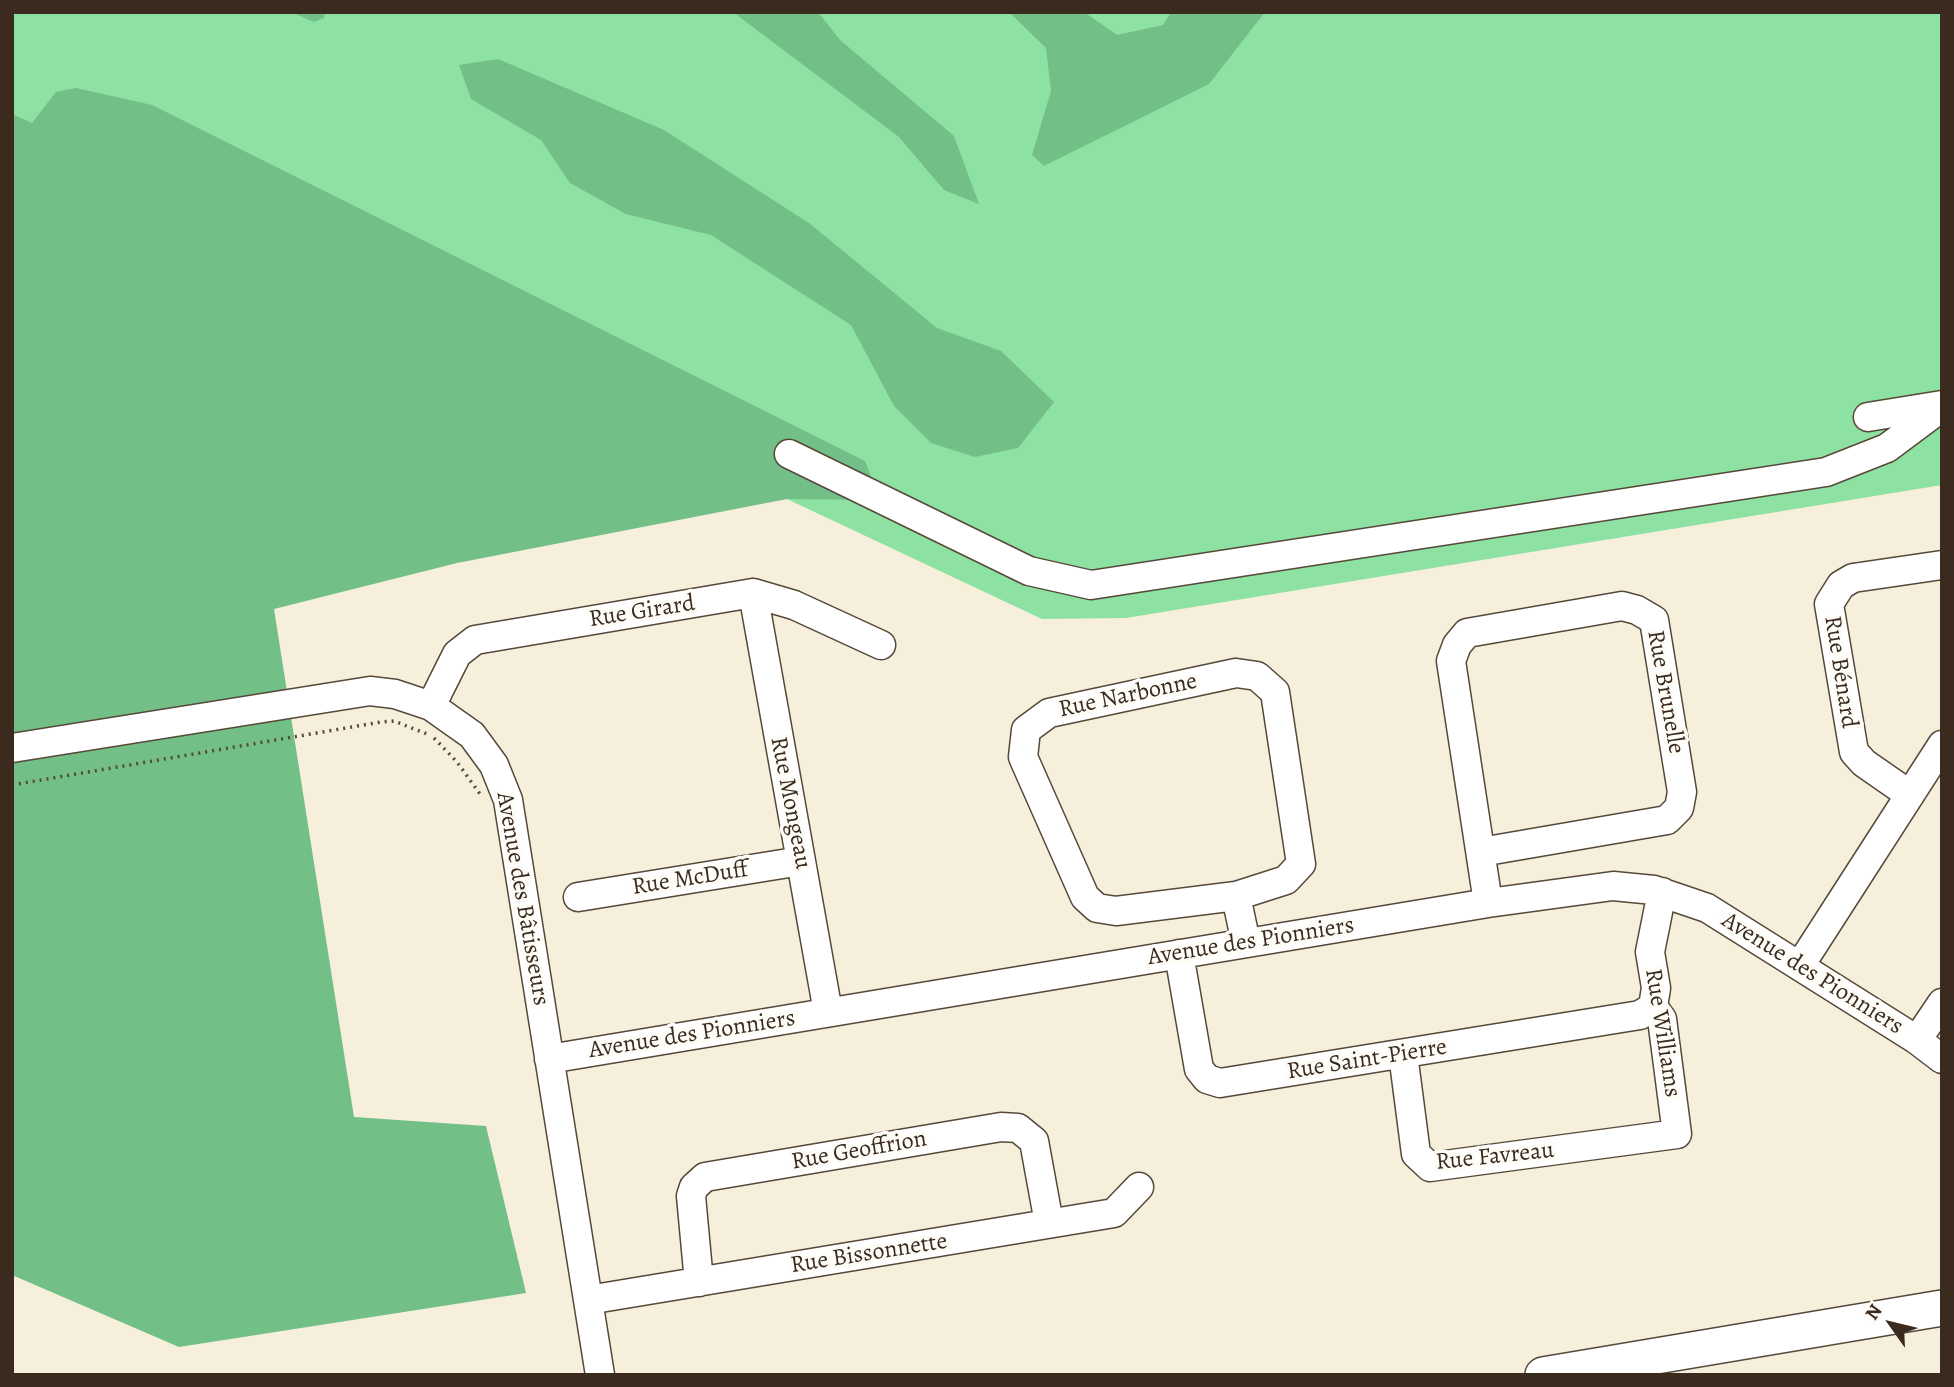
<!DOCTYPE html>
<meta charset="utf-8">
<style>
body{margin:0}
#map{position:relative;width:1954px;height:1387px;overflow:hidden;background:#f5efdc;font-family:Alegreya,serif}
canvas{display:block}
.frame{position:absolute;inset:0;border:14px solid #3b2a1e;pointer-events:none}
.north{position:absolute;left:1856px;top:1289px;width:70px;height:70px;-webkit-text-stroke:5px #fdfcf7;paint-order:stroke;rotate:304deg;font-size:19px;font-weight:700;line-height:28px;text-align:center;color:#3b2a1e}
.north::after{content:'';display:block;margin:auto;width:24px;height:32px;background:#3b2a1e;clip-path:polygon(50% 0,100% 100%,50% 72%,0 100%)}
</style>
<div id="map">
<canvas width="1954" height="1387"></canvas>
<div class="frame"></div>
<div class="north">N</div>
</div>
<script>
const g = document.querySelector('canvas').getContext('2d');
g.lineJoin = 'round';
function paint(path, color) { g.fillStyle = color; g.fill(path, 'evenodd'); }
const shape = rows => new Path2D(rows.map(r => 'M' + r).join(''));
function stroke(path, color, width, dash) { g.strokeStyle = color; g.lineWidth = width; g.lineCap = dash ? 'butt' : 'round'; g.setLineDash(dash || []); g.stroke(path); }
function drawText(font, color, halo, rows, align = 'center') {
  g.font = font + ' Alegreya,serif'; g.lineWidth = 7; g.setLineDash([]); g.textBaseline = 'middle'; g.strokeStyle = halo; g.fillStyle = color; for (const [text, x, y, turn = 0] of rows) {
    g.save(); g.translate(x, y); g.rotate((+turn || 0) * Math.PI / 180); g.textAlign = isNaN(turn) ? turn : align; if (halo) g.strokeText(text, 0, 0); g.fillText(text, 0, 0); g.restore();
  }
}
const green = shape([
 [12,12,1942,12,1942,485,1126,618,1042,619,600,411,12,150]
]);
const forest = shape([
 [291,12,325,12,324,18,314,22],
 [733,12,818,12,840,40,954,136,979,204,944,190,899,137],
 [1009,12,1084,12,1117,35,1163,25,1171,12,1265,12,1209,84,1044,166,1032,155,1051,91,1046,48],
 [498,59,664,130,809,223,937,328,1001,351,1054,402,1018,448,975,457,931,443,894,406,851,325,711,235,626,214,570,183,541,140,471,99,459,65],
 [76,88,152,105,865,461,880,500,787,499,457,563,274,609,354,1117,486,1126,526,1293,179,1347,12,1275,12,114,32,123,56,92]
]);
const path = shape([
 [434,738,457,762,480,794],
 [12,785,381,722,394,721,427,734]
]);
const minor = shape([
 [1868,417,1942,405],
 [789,454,1029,571,1091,585,1826,472,1887,448,1942,407],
 [753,593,828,1012],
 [1236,673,1257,676,1275,692,1301,864,1286,880,1236,896,1116,911,1097,908,1085,897,1023,757,1026,730,1049,713,1236,673],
 [431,706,457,654,475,640,753,593,794,605,881,645],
 [12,748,370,691,395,694,431,706,472,735,494,765,508,800,600,1375],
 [1910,795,1864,763,1854,752,1829,604,1841,585,1853,578,1942,565],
 [1481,852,1667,820,1679,808,1682,792,1654,620,1637,610,1622,606,1467,633,1457,645,1451,661,1485,883,1488,903],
 [1236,896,1246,943],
 [578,897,801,861],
 [1179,954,1199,1069,1207,1079,1220,1083,1640,1015,1653,1007],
 [1801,964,1942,745],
 [1942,1003,1917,1040,1942,1059],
 [1403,1054,1416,1154,1430,1167,1677,1134,1662,1019,1653,1007,1656,988,1650,952,1662,892],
 [549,1059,1488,903,1613,886,1654,890,1707,908,1917,1040],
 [699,1282,691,1196,694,1187,705,1177,1001,1127,1018,1128,1034,1141,1049,1223],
 [588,1300,1114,1213,1139,1187]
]);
const major = shape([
 [1543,1375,1942,1308]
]);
const streetNames = [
 ["Rue Girard",642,612,-9],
 ["Rue Bénard",1840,672,81],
 ["Rue Brunelle",1665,692,80],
 ["Rue Narbonne",1128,696,-12],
 ["Rue Mongeau",790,803,79],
 ["Rue McDuff",690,879,-9],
 ["Avenue des Bâtisseurs",522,899,80],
 ["Avenue des Pionniers",1251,942,-9],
 ["Avenue des Pionniers",1812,974,32],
 ["Rue Williams",1662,1033,81],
 ["Avenue des Pionniers",692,1035,-9],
 ["Rue Saint-Pierre",1367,1060,-9],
 ["Rue Geoffrion",859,1151,-10],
 ["Rue Favreau",1495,1157,-6],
 ["Rue Bissonnette",869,1254,-9]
];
paint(green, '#8de1a2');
paint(forest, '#72bf88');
stroke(minor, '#57483a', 31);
stroke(major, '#57483a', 38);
stroke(path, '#57483a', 3.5, [2, 5]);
stroke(minor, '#fff', 28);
stroke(major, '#fff', 35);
drawText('24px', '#3b2a1e', '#fdfcf7', streetNames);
</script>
